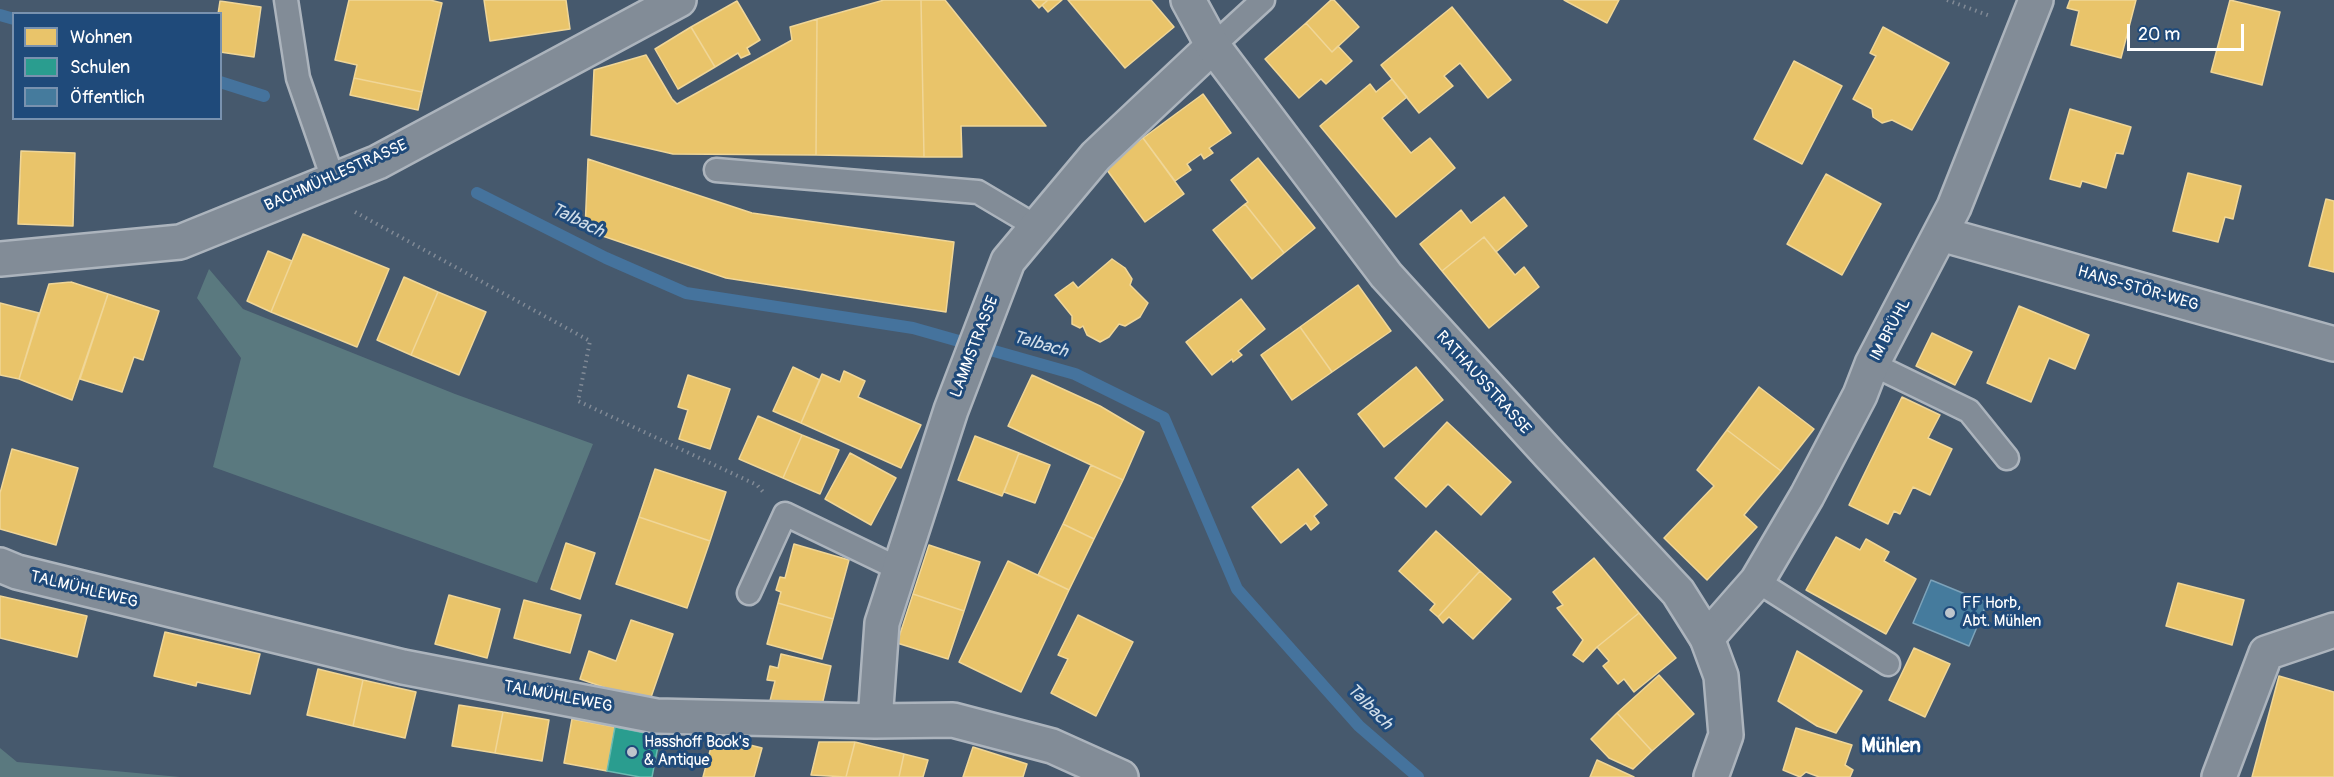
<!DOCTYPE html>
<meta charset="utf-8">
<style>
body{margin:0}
#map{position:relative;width:2334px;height:777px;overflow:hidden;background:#46596d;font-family:Pangolin,sans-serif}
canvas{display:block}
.legend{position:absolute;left:12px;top:12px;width:210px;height:108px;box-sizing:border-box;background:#1f4a7a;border:2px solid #7992af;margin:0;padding:8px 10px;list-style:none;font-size:18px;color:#fff}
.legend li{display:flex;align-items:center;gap:12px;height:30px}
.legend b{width:30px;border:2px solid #7992af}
.scale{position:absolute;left:2127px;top:24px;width:117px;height:27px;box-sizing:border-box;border:3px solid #fff;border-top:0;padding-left:8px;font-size:18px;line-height:21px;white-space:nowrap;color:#fff;-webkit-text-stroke:4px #1f4a7a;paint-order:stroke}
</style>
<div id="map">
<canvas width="2334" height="777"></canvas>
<ul class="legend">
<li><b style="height:16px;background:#e9c46a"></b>Wohnen</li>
<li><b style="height:16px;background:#2a9d8f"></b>Schulen</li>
<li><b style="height:16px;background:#457b9d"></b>Öffentlich</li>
</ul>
<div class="scale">20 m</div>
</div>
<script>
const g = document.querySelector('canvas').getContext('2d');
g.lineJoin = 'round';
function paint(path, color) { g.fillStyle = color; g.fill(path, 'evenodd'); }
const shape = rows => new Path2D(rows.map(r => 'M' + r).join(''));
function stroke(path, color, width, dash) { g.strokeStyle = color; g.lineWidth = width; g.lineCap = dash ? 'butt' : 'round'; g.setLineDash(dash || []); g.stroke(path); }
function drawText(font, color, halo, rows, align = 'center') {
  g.font = font + ' Pangolin,sans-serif'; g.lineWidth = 6; g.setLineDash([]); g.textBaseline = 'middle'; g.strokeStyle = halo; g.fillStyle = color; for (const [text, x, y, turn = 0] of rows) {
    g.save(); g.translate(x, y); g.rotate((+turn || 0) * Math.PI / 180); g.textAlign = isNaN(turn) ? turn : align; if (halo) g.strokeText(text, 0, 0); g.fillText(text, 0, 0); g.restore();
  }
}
const green = shape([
 [209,269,243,309,455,394,593,444,537,583,213,467,241,358,197,298],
 [0,748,17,762,180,777,0,777]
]);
const homes = shape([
 [349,0,430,0,442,3,422,92,354,78,357,65,335,60,349,0],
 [484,0,566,0,570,29,490,41,484,0],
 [884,0,921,0,924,157,816,155,817,19,884,0],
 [921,0,945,0,1046,126,961,126,962,157,924,157,921,0],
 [1032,0,1048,0,1039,8,1032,0],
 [1048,0,1062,0,1048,12,1042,5,1048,0],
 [1068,0,1151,0,1174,27,1125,68,1068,0],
 [1331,0,1334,0,1359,27,1332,52,1306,23,1331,0],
 [1564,0,1619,0,1607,23,1564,0],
 [2070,0,2136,0,2121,58,2071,45,2079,11,2067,8,2070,0],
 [2230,0,2280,12,2262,85,2211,72,2230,0],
 [220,1,261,7,254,57,220,52,220,14,218,14,220,1],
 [737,1,760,40,747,48,750,54,741,58,738,53,715,67,691,27,737,1],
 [1452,7,1511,80,1488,98,1460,63,1444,76,1453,86,1419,113,1381,65,1452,7],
 [817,19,816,155,673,154,591,135,594,70,646,55,672,99,677,104,792,40,790,27,817,19],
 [1306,23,1332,52,1338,46,1352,61,1326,84,1321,79,1299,98,1265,59,1306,23],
 [691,27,715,67,678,89,655,49,691,27],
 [1883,27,1949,63,1912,130,1892,120,1882,123,1873,117,1872,109,1853,99,1876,56,1870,53,1883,27],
 [1794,61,1842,86,1802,164,1754,139,1794,61],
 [354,78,422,92,418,110,350,95,354,78],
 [1392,79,1407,97,1382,118,1411,153,1430,138,1455,168,1396,217,1320,126,1370,84,1376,92,1392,79],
 [1203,94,1231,133,1209,148,1213,153,1204,159,1201,154,1187,164,1191,170,1175,181,1143,138,1203,94],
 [2070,109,2131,127,2123,154,2116,153,2106,188,2082,181,2080,187,2050,179,2070,109],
 [1143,138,1184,194,1145,222,1104,166,1143,138],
 [21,151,75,153,73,226,18,224,21,151],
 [1258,158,1315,228,1284,253,1245,204,1248,202,1231,180,1258,158],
 [588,159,752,213,954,242,946,312,726,278,585,230,588,159],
 [2188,173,2241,186,2233,219,2225,217,2218,242,2173,231,2188,173],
 [1826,174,1881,204,1842,275,1787,244,1826,174],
 [1504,197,1527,226,1496,252,1484,237,1442,271,1420,244,1461,210,1471,223,1504,197],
 [2326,199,2334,201,2334,272,2309,266,2326,199],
 [1245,204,1284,253,1252,279,1213,230,1245,204],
 [303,234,389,269,357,347,271,312,303,234],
 [1484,237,1515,275,1524,267,1539,287,1489,328,1442,271,1484,237],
 [268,251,292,261,271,312,247,301,268,251],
 [1112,259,1125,268,1132,279,1130,285,1148,303,1140,317,1125,326,1119,324,1109,337,1100,342,1087,335,1083,326,1080,328,1072,324,1072,316,1055,295,1073,282,1078,288,1112,259],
 [404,277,438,292,411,355,377,340,404,277],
 [71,282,108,294,72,400,19,379,49,284,71,282],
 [1358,285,1391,331,1332,372,1300,327,1358,285],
 [438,292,486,312,459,375,411,355,438,292],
 [108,294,159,311,143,360,134,357,122,392,80,379,108,294],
 [1241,299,1265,329,1238,351,1242,355,1233,362,1232,359,1212,375,1186,342,1241,299],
 [0,303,39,313,19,379,0,375,0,303],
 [2019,306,2089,335,2075,369,2049,358,2031,402,1987,383,2019,306],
 [1300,327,1332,372,1292,400,1261,355,1300,327],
 [1932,333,1972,352,1955,385,1916,366,1932,333],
 [793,367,820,380,801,423,773,411,793,367],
 [1416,367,1443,400,1384,447,1358,414,1416,367],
 [844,371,865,381,858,397,921,425,901,468,801,423,822,374,840,382,844,371],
 [688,375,730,389,710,449,679,439,688,410,678,407,688,375],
 [1032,375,1100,406,1144,432,1123,480,1008,426,1032,375],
 [1759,387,1814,429,1781,471,1727,430,1759,387],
 [1902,397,1940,415,1928,438,1952,449,1930,495,1913,487,1900,514,1894,511,1888,524,1849,505,1902,397],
 [758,416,802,435,783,478,739,459,758,416],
 [1447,422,1511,482,1481,515,1448,484,1426,507,1395,478,1447,422],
 [1727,430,1781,471,1744,515,1757,527,1707,580,1664,538,1714,486,1697,470,1727,430],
 [802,435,839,450,820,494,783,478,802,435],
 [975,436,1019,453,1002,496,958,480,975,436],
 [12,449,78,468,56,545,0,529,0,493,12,449],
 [850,453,896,478,871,525,825,499,850,453],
 [1019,453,1050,465,1035,503,1004,492,1019,453],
 [1091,465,1123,480,1094,539,1063,524,1091,465],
 [655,469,726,492,710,541,639,517,655,469],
 [1298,469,1327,505,1314,516,1319,523,1311,530,1306,523,1281,543,1252,507,1298,469],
 [639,517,710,541,687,608,616,584,639,517],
 [1063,524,1094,539,1069,590,1038,575,1063,524],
 [1436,531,1480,571,1438,617,1430,610,1435,604,1399,571,1436,531],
 [1836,537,1860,550,1866,539,1889,552,1884,561,1916,579,1886,634,1806,590,1836,537],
 [566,543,595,553,580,599,551,589,566,543],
 [794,544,849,560,833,619,778,603,781,592,776,590,780,577,785,578,794,544],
 [929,545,980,562,964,611,913,594,929,545],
 [1594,558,1639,613,1597,647,1583,662,1573,655,1583,640,1557,608,1563,605,1553,592,1594,558],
 [1008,561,1069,590,1021,692,959,662,1008,561],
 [1480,571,1511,599,1473,639,1449,617,1443,623,1438,617,1480,571],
 [2178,583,2244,600,2232,645,2166,626,2178,583],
 [913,594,964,611,948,659,897,643,913,594],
 [449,595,500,609,487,658,435,644,449,595],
 [0,596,87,616,77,657,0,638,0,596],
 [524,600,581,615,570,653,514,638,524,600],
 [778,603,833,619,822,659,767,644,778,603],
 [1639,613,1676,658,1634,692,1624,679,1618,684,1603,666,1609,661,1597,647,1639,613],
 [1078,615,1133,642,1096,716,1051,693,1068,659,1058,655,1078,615],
 [631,620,673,634,649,703,580,679,589,651,616,661,631,620],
 [165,632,260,654,250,694,197,682,196,686,154,676,165,632],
 [1914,648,1950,664,1925,717,1889,700,1914,648],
 [1797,651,1862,691,1836,733,1817,726,1778,701,1797,651],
 [781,654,831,666,820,714,770,701,775,681,767,680,770,666,778,668,781,654],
 [318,669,363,680,353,726,307,715,318,669],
 [1659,675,1694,714,1652,751,1617,713,1659,675],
 [2279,676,2334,692,2334,777,2252,777,2279,676],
 [363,680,416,692,405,738,353,726,363,680],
 [459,705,503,712,495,753,452,746,459,705],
 [503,712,549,720,542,761,495,753,503,712],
 [1617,713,1652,751,1633,769,1609,758,1591,739,1617,713],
 [572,719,615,727,607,771,564,763,572,719],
 [1796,728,1852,745,1845,765,1853,770,1850,777,1819,777,1806,772,1800,777,1783,770,1796,728],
 [714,736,762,748,754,777,703,777,714,736],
 [819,742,855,742,846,777,811,775,819,742],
 [855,742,904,754,899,777,846,777,855,742],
 [973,747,1027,764,1023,777,963,777,973,747],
 [904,754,928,760,923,777,899,777,904,754],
 [1597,760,1634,777,1590,777,1597,760]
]);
const schools = shape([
 [615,727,660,736,652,777,640,777,607,771,615,727]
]);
const public = shape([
 [1931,580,1987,603,1969,646,1913,623,1931,580]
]);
const stream = shape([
 [0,15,14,19],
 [220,82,264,96],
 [477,193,606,258,686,293,913,328,1075,374,1164,418,1237,589,1359,726,1418,777]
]);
const path = shape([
 [1947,0,1990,16],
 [355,212,590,341,578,401,757,485,764,493]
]);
const lane = shape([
 [286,0,298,78,333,179],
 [1213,46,1263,0],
 [716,170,978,192,1037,227],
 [1872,364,1969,411,2007,458],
 [1757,581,1888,664],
 [749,593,785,514,899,569]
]);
const street = shape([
 [1941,234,2334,344],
 [0,259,180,242,378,162,679,0],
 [0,565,17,572,403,667,656,716,875,721,953,720,1052,746,1121,777],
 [1707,638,1757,581,1807,496,1860,395,1872,364,1954,207,2036,0],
 [875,721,882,623,951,410,1008,261,1096,156,1213,46],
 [2219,777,2266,653,2334,630]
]);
const secondary = shape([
 [1188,0,1213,46,1386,275,1549,454,1678,592,1707,638,1721,676,1726,735,1711,777]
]);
const markers = [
 [1950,613,6,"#bec5cc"],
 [632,752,6,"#bec5cc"]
];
const streetNames = [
 ["BACHMÜHLESTRASSE",336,176,-24],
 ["HANS-STÖR-WEG",2138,289,16],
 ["IM BRÜHL",1891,330,-62],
 ["LAMMSTRASSE",975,347,-69],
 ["RATHAUSSTRASSE",1483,383,48],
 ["TALMÜHLEWEG",84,590,14],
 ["TALMÜHLEWEG",558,697,11]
];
const poiNames = [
 ["FF Horb,",1962,604],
 ["Abt. Mühlen",1962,622],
 ["Hasshoff Book's",644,743],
 ["& Antique",644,761]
];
const waterNames = [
 ["Talbach",577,221,26],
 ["Talbach",1040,345,16],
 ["Talbach",1369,707,45]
];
const quarterNames = [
 ["Mühlen",1891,747]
];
paint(green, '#5a797f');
paint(homes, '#e9c46a');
stroke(homes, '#f0d697', 1.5);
paint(schools, '#2a9d8f');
stroke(schools, '#6abab1', 1.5);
paint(public, '#457b9d');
stroke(public, '#7da3ba', 1.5);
stroke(stream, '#45739d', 12);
stroke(lane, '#acb4bd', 27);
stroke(street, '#acb4bd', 38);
stroke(secondary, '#acb4bd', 38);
stroke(path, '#818a96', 4, [1.5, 4.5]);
stroke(lane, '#828c97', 22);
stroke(street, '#828c97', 33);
stroke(secondary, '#828c97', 33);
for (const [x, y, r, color] of markers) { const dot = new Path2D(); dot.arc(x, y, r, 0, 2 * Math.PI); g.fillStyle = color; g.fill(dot); stroke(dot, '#1f4a7a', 2); }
drawText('16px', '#fff', '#1f4a7a', streetNames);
drawText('16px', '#fff', '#1f4a7a', poiNames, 'left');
drawText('italic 18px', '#d0dde8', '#1f4a7a', waterNames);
drawText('bold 20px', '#fff', '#1f4a7a', quarterNames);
</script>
